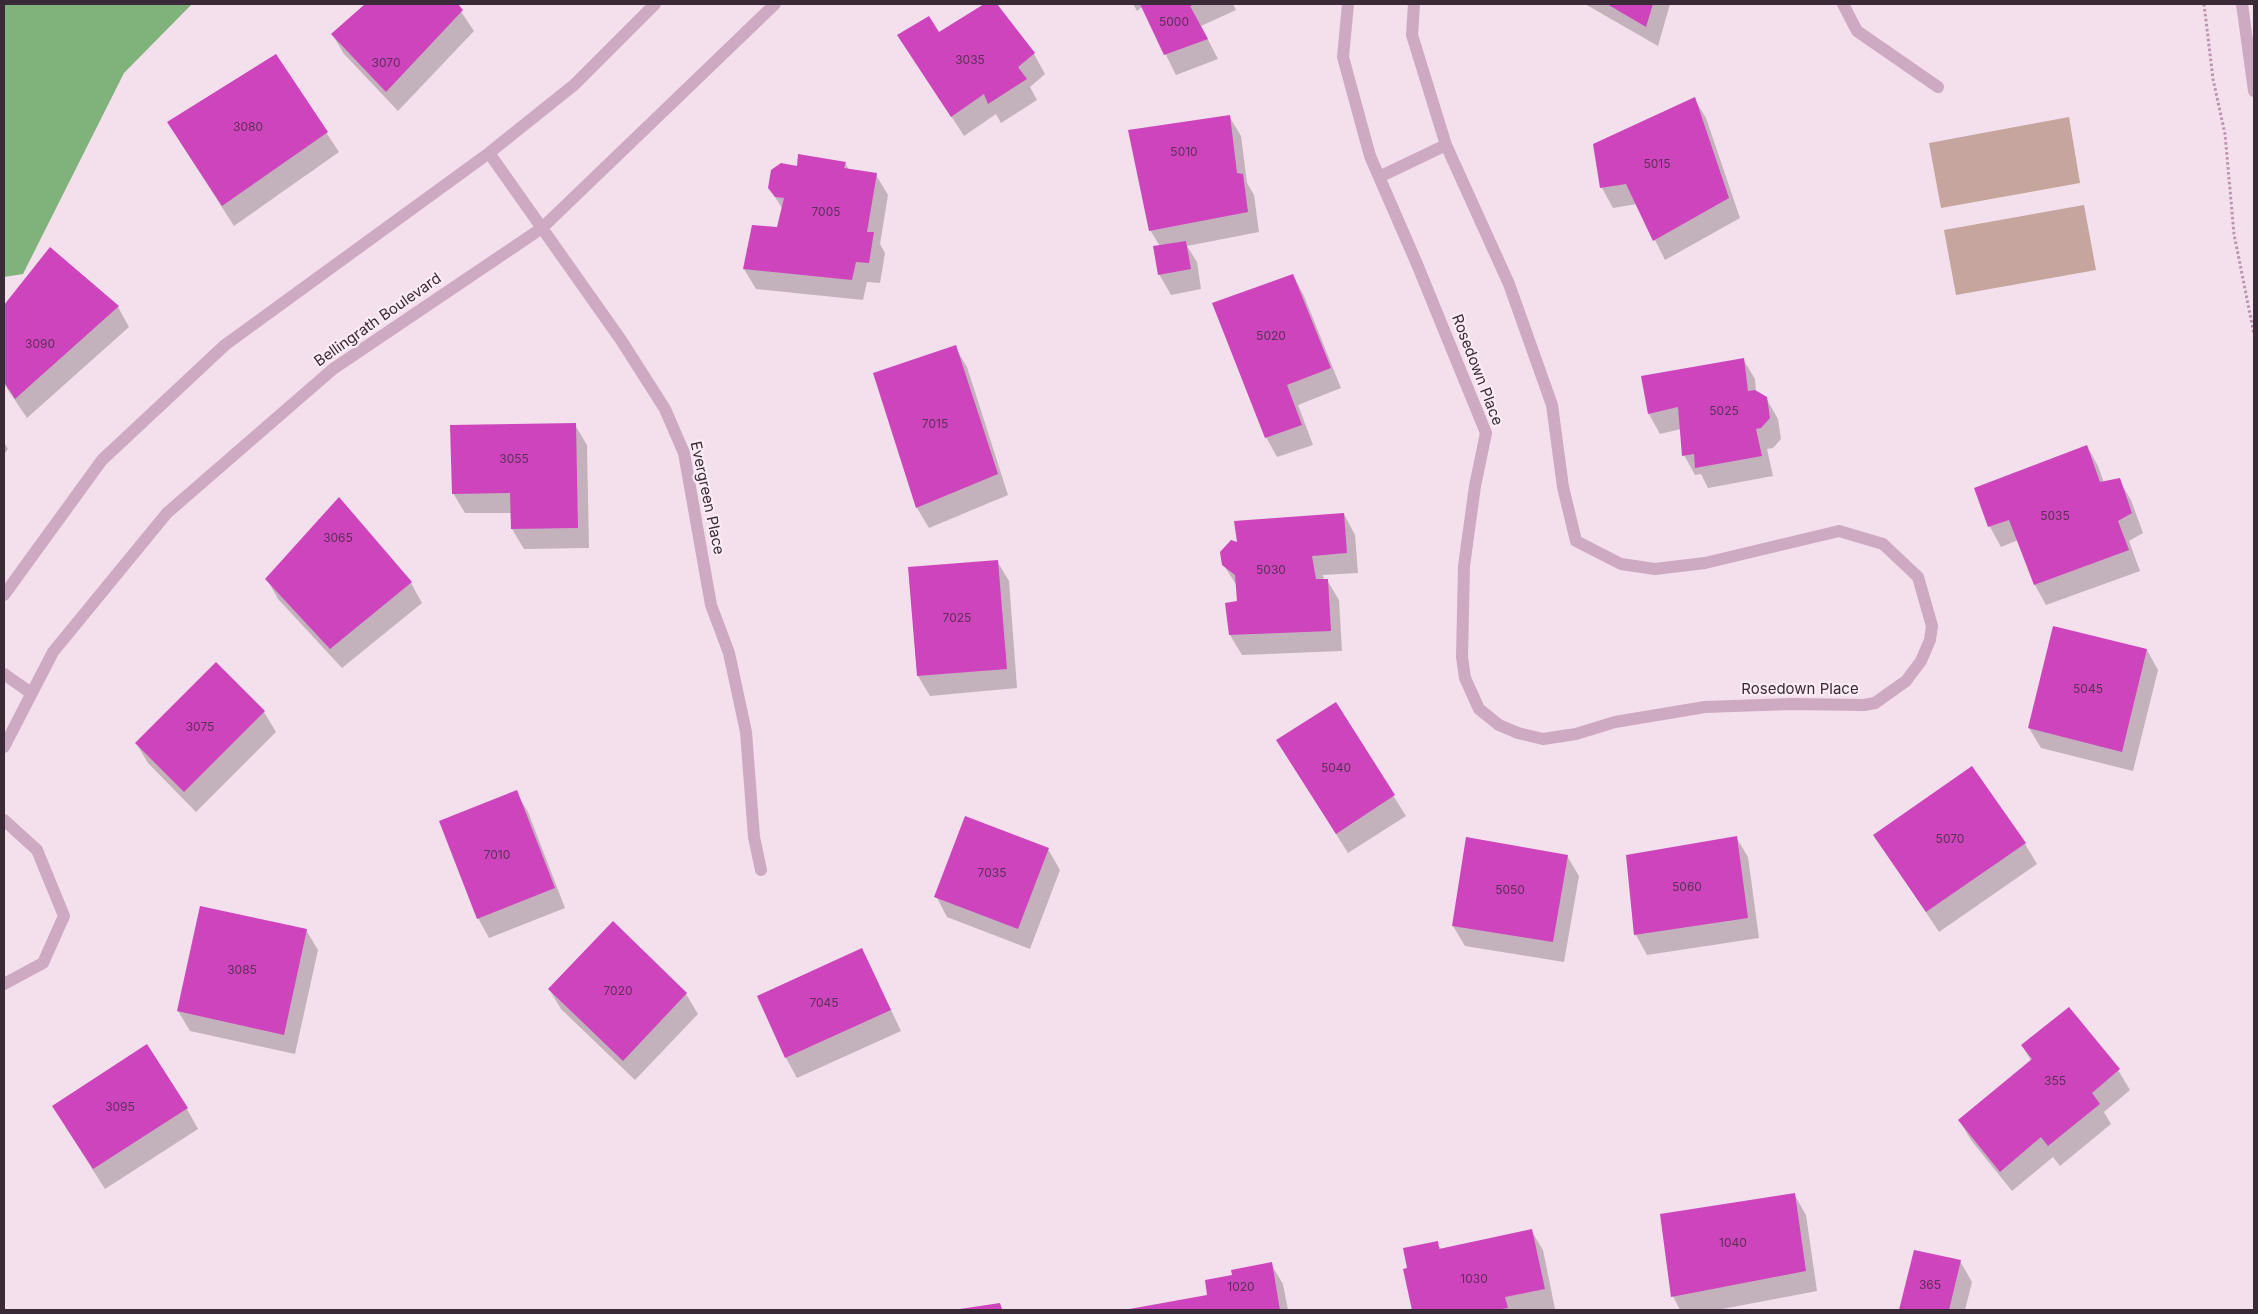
<!DOCTYPE html>
<style>
body{margin:0}
#map{position:relative;width:2258px;height:1314px;overflow:hidden;background:#f4dfec;font-family:Inter,sans-serif}
canvas{display:block}
.frame{position:absolute;inset:0;border:5px solid #3a2937;pointer-events:none}
</style>
<div id="map">
<canvas width="2258" height="1314"></canvas>
<div class="frame"></div>
</div>
<script>
const g = document.querySelector('canvas').getContext('2d');
g.lineJoin = 'round';
function paint(path, color) { g.fillStyle = color; g.fill(path, 'evenodd'); }
const shape = rows => new Path2D(rows.map(r => 'M' + r).join(''));
function stroke(path, color, width, dash) { g.strokeStyle = color; g.lineWidth = width; g.lineCap = dash ? 'butt' : 'round'; g.setLineDash(dash || []); g.stroke(path); }
function drawText(font, color, halo, rows, align = 'center') {
  g.font = font + ' Inter,sans-serif'; g.lineWidth = 4.5; g.setLineDash([]); g.textBaseline = 'middle'; g.strokeStyle = halo; g.fillStyle = color; for (const [text, x, y, turn = 0] of rows) {
    g.save(); g.translate(x, y); g.rotate((+turn || 0) * Math.PI / 180); g.textAlign = isNaN(turn) ? turn : align; if (halo) g.strokeText(text, 0, 0); g.fillText(text, 0, 0); g.restore();
  }
}
const green = shape([
 [2069,117,2080,183,1941,208,1929,143],
 [2084,205,2096,270,1956,295,1944,230]
]);
const water = shape([
 [4,4,192,4,124,73,23,274,4,277]
]);
const shadow = shape([
 [367,4,456,4,474,31,398,111,344,54,332,34],
 [986,4,996,4,1034,54,1045,74,1030,87,1037,100,1001,123,996,114,964,136,899,35,938,34],
 [1133,4,1233,4,1236,10,1201,26,1218,59,1176,75,1142,7,1137,11],
 [1585,4,1670,4,1658,46],
 [275,55,339,152,234,226,180,142],
 [1694,98,1706,118,1740,218,1665,260,1637,204,1613,208,1602,188],
 [1229,116,1241,136,1247,183,1254,195,1259,232,1187,246,1197,262,1201,289,1171,295,1159,274,1160,246,1150,230],
 [845,163,849,170,876,175,888,195,880,244,885,253,880,283,867,282,863,300,756,289,744,269,778,229,783,210,769,187,798,167],
 [50,249,118,307,129,327,27,418,4,384,4,307],
 [1293,275,1304,296,1341,388,1298,405,1313,445,1277,457,1266,437],
 [955,347,967,367,1008,495,929,528,917,508,874,374],
 [1743,359,1755,379,1756,393,1766,398,1778,419,1781,439,1773,448,1767,449,1773,476,1708,488,1701,474,1695,475,1684,455,1681,429,1660,434,1649,414,1642,377],
 [575,425,587,445,589,548,524,549,512,529,512,513,465,513,453,493],
 [4,442,8,449,4,454],
 [2087,446,2098,466,2104,483,2119,480,2131,500,2143,533,2129,541,2140,571,2046,605,2035,585,2018,540,2001,547,1990,527,1975,489],
 [1344,514,1355,535,1358,573,1323,575,1324,580,1327,580,1339,600,1342,651,1242,655,1230,635,1226,604,1238,602,1237,586,1223,564,1238,544],
 [997,561,1009,581,1017,688,930,696,918,676],
 [267,579,411,583,422,603,342,668,278,599],
 [2147,650,2158,670,2133,771,2041,748,2029,728],
 [216,664,264,712,276,732,196,812,148,763,136,743],
 [1336,704,1406,816,1348,853,1290,761],
 [516,792,528,812,565,908,489,938,478,918],
 [1875,836,2025,844,2037,864,1939,932],
 [1736,837,1748,857,1759,938,1647,955,1636,935,1628,856],
 [1048,849,1060,870,1030,949,947,917,936,896],
 [1567,856,1579,876,1564,962,1465,946,1453,926],
 [613,923,686,994,698,1014,635,1080,561,1009,549,989],
 [306,930,318,950,295,1054,190,1031,178,1011],
 [862,949,901,1031,797,1078,786,1058,758,997],
 [2022,1045,2118,1070,2130,1090,2104,1112,2111,1124,2060,1166,2053,1157,2012,1191,1971,1140,1959,1120,2031,1061],
 [187,1109,198,1129,105,1189,65,1126],
 [1794,1194,1806,1215,1817,1291,1717,1310,1680,1310,1673,1296],
 [1531,1230,1543,1250,1555,1309,1413,1310,1405,1270,1408,1269,1437,1242,1441,1249],
 [1915,1251,1960,1261,1972,1282,1965,1310,1901,1310],
 [1271,1264,1283,1284,1288,1310,1126,1310,1209,1296,1234,1276],
 [1000,1304,1003,1310,961,1310]
]);
const building = shape([
 [365,4,458,4,463,10,386,92,331,34],
 [984,4,997,4,1035,53,1018,67,1027,79,988,104,984,94,951,117,897,35,929,16,939,32],
 [1140,4,1195,4,1190,6,1208,39,1164,55],
 [1607,4,1653,4,1646,27],
 [276,54,328,132,222,206,167,122],
 [1695,97,1729,198,1653,241,1626,184,1600,188,1593,144],
 [1230,115,1237,173,1243,174,1248,212,1149,231,1128,130],
 [798,154,846,162,844,168,877,173,867,232,874,232,869,263,856,262,852,280,743,269,752,225,777,227,784,198,775,197,768,188,771,170,781,163,797,166],
 [1186,241,1191,269,1158,275,1153,246],
 [50,247,119,306,15,399,4,382,4,305],
 [1293,274,1331,368,1287,385,1302,425,1265,438,1212,303],
 [956,345,998,474,916,508,873,373],
 [1744,358,1748,391,1755,390,1767,397,1770,418,1761,428,1756,429,1762,456,1695,468,1694,454,1682,456,1678,407,1648,414,1641,376],
 [576,423,578,528,511,529,510,493,452,494,450,425],
 [2087,445,2100,482,2120,478,2132,513,2118,521,2129,550,2034,585,2009,520,1988,527,1974,488],
 [339,497,412,582,330,649,265,579],
 [1344,513,1347,553,1312,556,1316,579,1328,579,1331,631,1229,635,1225,603,1237,601,1235,575,1222,565,1220,552,1231,540,1237,542,1234,521],
 [998,560,1007,669,917,676,908,567],
 [2053,626,2147,649,2122,752,2028,728],
 [216,662,265,711,184,792,135,743],
 [1336,702,1395,795,1336,834,1276,740],
 [1972,766,2026,843,1926,912,1873,835],
 [517,790,555,888,477,919,439,821],
 [965,816,1049,848,1018,929,934,897],
 [1737,836,1748,918,1634,935,1626,855],
 [1466,837,1568,855,1553,942,1452,926],
 [200,906,307,929,284,1035,177,1011],
 [613,921,687,993,623,1061,548,989],
 [862,948,891,1010,785,1058,757,996],
 [2069,1007,2120,1069,2092,1093,2100,1104,2048,1146,2041,1137,2000,1172,1958,1120,2032,1059,2021,1045],
 [147,1044,188,1108,93,1169,52,1106],
 [1795,1193,1806,1271,1671,1297,1660,1214],
 [1532,1229,1545,1289,1505,1297,1508,1308,1496,1310,1412,1310,1403,1269,1407,1268,1403,1248,1438,1241,1439,1249],
 [1914,1250,1961,1260,1949,1310,1899,1310],
 [1272,1262,1280,1310,1124,1310,1207,1295,1205,1280,1232,1275,1231,1270],
 [1000,1303,1002,1310,960,1310,960,1309]
]);
const path = shape([
 [2204,4,2213,79,2225,134,2234,234,2254,334]
]);
const service = shape([
 [1843,4,1857,31,1938,87]
]);
const minor = shape([
 [1348,4,1343,57,1370,156,1417,264,1486,433,1475,486,1464,566,1462,657,1465,678,1479,709,1499,725,1518,733,1543,739,1576,734,1615,722,1705,707,1791,704,1864,705,1875,703,1906,681,1921,661,1930,640,1932,626,1918,577,1883,544,1839,531,1705,563,1655,569,1621,564,1576,541,1563,487,1552,405,1509,284,1446,145,1412,35,1414,4],
 [489,153,621,340,665,409,684,453,711,605,729,653,746,732,754,837,761,870],
 [1379,177,1446,145],
 [4,595,102,460,225,345,489,153,574,85,655,4],
 [4,674,31,693],
 [4,747,53,652,167,513,333,369,542,228,775,4],
 [4,820,37,850,64,916,43,963,4,984]
]);
const tertiary = shape([
 [2242,4,2254,91]
]);
const numberNames = [
 ["5000",1174,22],
 ["3035",970,60],
 ["3070",386,63],
 ["3080",248,127],
 ["5010",1184,152],
 ["5015",1657,164],
 ["7005",826,212],
 ["5020",1271,336],
 ["3090",40,344],
 ["5025",1724,411],
 ["7015",935,424],
 ["3055",514,459],
 ["5035",2055,516],
 ["3065",338,538],
 ["5030",1271,570],
 ["7025",957,618],
 ["5045",2088,689],
 ["3075",200,727],
 ["5040",1336,768],
 ["5070",1950,839],
 ["7010",497,855],
 ["7035",992,873],
 ["5060",1687,887],
 ["5050",1510,890],
 ["3085",242,970],
 ["7020",618,991],
 ["7045",824,1003],
 ["355",2055,1081],
 ["3095",120,1107],
 ["1040",1733,1243],
 ["1030",1474,1279],
 ["365",1930,1285],
 ["1020",1241,1287]
];
const streetNames = [
 ["Bellingrath Boulevard",378,320,-35],
 ["Rosedown Place",1477,370,69],
 ["Evergreen Place",707,498,78],
 ["Rosedown Place",1800,689]
];
paint(green, '#c5a59d');
paint(water, '#80b37b');
paint(shadow, '#0003');
paint(building, '#cd44bd');
stroke(path, '#ba93ae', 3, [2.5, 2.5]);
stroke(service, '#cea9c2', 12);
stroke(minor, '#cea9c2', 12);
stroke(tertiary, '#cea9c2', 12);
drawText('12px', '#5f3058', null, numberNames);
drawText('15px', '#3a2937', '#fbecf5', streetNames);
</script>
